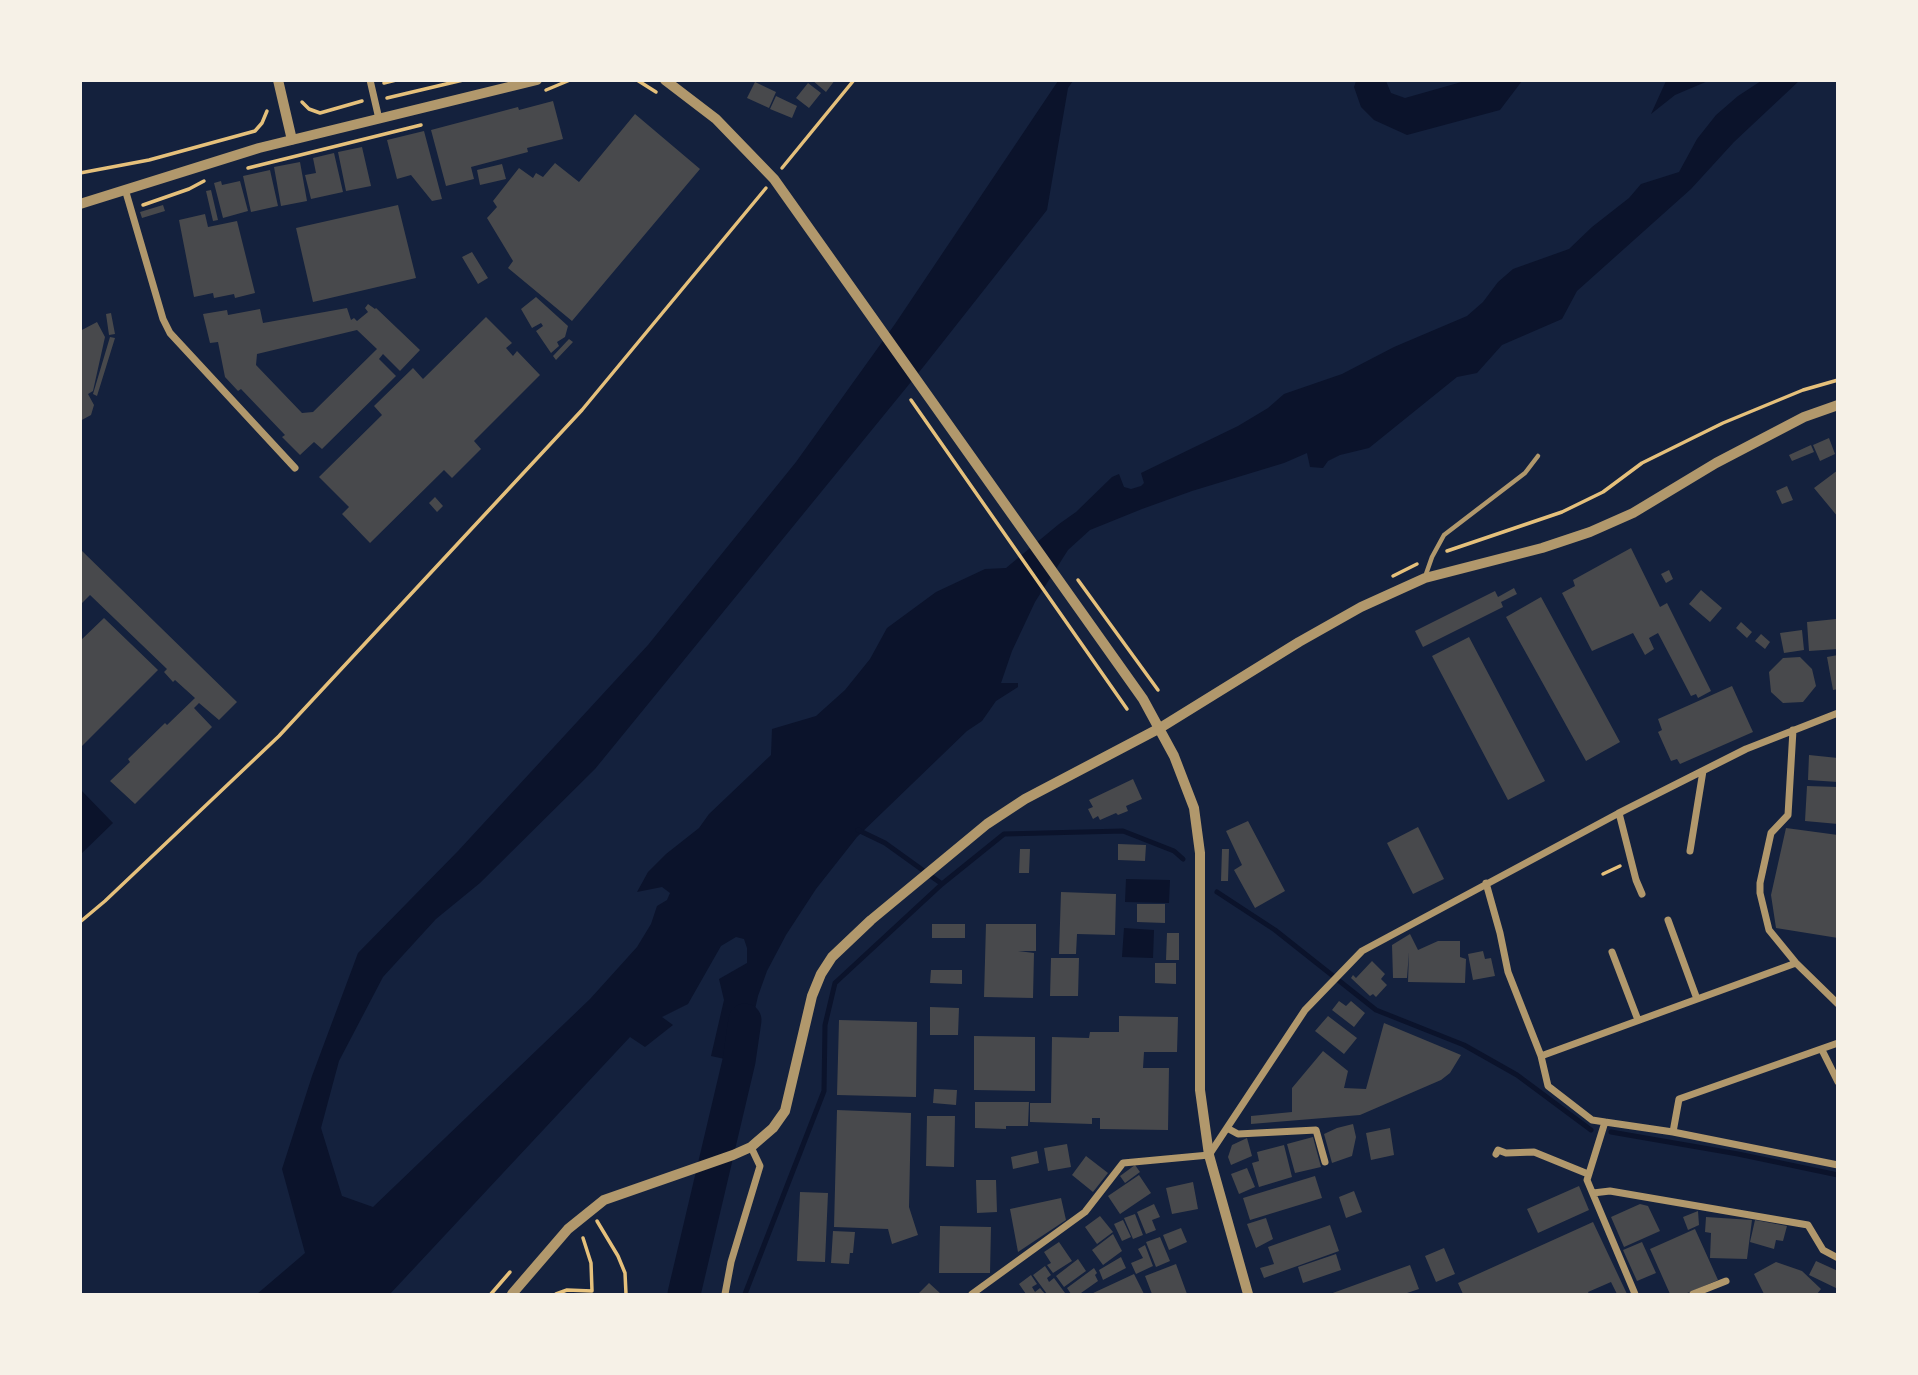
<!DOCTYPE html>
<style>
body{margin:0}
#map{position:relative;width:1918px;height:1375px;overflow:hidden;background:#14213d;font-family:"Space Grotesk",sans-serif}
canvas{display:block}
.frame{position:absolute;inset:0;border:82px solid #f6f1e7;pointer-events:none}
</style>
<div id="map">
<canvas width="1918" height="1375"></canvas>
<div class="frame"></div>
</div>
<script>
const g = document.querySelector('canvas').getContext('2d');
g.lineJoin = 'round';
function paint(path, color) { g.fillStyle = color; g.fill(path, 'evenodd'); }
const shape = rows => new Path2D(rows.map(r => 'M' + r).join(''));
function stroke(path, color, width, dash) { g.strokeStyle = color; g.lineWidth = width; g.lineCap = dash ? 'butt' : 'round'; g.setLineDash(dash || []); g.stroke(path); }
const water = shape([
 [1058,81,1073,81,1068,88,1047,210,924,366,595,769,480,883,436,919,383,977,339,1061,321,1128,342,1196,373,1207,590,999,637,947,651,924,657,906,667,900,670,893,662,887,637,892,648,872,666,854,699,828,709,814,771,755,772,729,816,716,845,690,870,659,887,628,936,592,985,569,1006,568,1059,524,1076,512,1112,477,1119,474,1124,487,1131,489,1141,486,1144,483,1141,473,1238,426,1268,408,1284,394,1342,374,1394,347,1467,316,1483,302,1498,282,1513,269,1569,249,1592,227,1629,198,1641,184,1679,172,1697,139,1716,115,1738,96,1761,81,1799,81,1734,142,1691,189,1577,291,1562,319,1502,345,1477,373,1457,377,1369,448,1340,455,1328,461,1323,468,1310,467,1307,453,1284,463,1192,491,1142,509,1090,530,1068,550,1035,602,1012,651,1001,683,1018,683,1018,687,996,701,982,721,967,731,857,837,816,889,786,935,767,971,758,996,743,1063,711,1056,724,1000,719,979,747,963,747,948,744,939,736,937,721,946,688,1004,662,1017,673,1025,645,1047,630,1037,390,1294,257,1294,305,1253,282,1169,312,1076,358,953,458,851,648,645,796,462,895,324],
 [1356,81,1386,81,1391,93,1405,98,1465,81,1522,81,1500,110,1407,135,1374,120,1361,107,1354,87],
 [1666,81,1666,80,1708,81,1675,95,1651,114],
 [81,790,113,823,81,854],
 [1126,879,1170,880,1169,903,1125,902],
 [1124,928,1154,930,1153,958,1122,957]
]);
const stream = shape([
 [858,830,885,843,942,884,1004,834,1123,831,1174,851,1183,859],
 [1217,892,1275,930,1376,1010,1464,1045,1517,1075,1591,1130],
 [1611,1132,1738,1154,1838,1175],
 [745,1294,824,1091,825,1025,835,983,942,884]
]);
const river = shape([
 [684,1294,739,1061,745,1020]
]);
const building = shape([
 [812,80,835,80,826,92],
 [755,82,776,92,769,108,747,98],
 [808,83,821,93,809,108,796,98],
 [776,96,797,106,792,118,770,109],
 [553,101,563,139,527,148,528,152,471,167,474,179,446,186,431,130,518,107,519,110],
 [635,114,700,169,572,321,508,268,513,261,487,218,497,207,493,201,519,168,533,178,536,173,543,177,555,163,579,182],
 [424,131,442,199,432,201,411,175,397,179,387,140],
 [362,147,371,186,346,191,338,152],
 [334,153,343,192,311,199,305,175,316,173,313,158],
 [300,162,307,201,281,206,274,167],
 [502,164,506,179,480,185,477,170],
 [270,170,278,206,251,212,243,176],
 [221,181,222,185,240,181,248,211,223,218,214,183],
 [211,190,218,220,213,221,206,191],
 [163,205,165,211,142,218,140,212],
 [398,205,416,278,313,302,296,228],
 [205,214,208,227,237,221,255,293,235,298,234,294,214,298,213,293,194,297,179,220],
 [472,252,488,278,478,284,462,257],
 [536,297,568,326,565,337,557,342,559,346,551,353,536,331,543,326,541,323,532,328,521,309],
 [368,304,375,309,376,308,420,350,400,371,383,354,379,359,396,376,322,449,314,442,300,455,282,437,285,435,241,389,238,391,225,377,218,342,210,343,203,314,227,310,228,315,260,309,263,323,347,308,351,320,354,318,357,321,368,312,365,308],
 [357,330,377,349,313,412,302,413,256,365,257,354],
 [111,313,115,334,109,335,106,314],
 [486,317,512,343,506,348,513,356,517,351,540,375,474,441,481,449,452,478,444,470,370,543,342,514,349,507,319,477,382,415,374,406,413,368,423,379],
 [97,322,105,337,93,391,88,394,94,405,91,415,80,421,80,331],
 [110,337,115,338,97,396,93,394],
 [569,339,573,342,556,360,553,356],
 [1829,438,1835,454,1820,461,1813,445],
 [1811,445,1814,452,1792,461,1789,455],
 [1838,470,1838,517,1814,488],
 [1787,486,1793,500,1782,504,1776,491],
 [435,497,443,506,437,512,429,503],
 [1631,548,1660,607,1667,603,1711,691,1698,698,1696,694,1691,696,1658,633,1649,638,1654,649,1645,655,1633,633,1592,651,1562,593,1575,586,1573,580],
 [80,549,237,702,219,720,199,703,194,708,212,727,135,804,110,781,130,762,128,759,165,723,167,725,195,698,175,680,173,682,164,672,167,669,90,595,80,605],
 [1669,570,1673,579,1666,583,1661,574],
 [1514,588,1517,594,1501,602,1503,607,1423,647,1415,631,1495,591,1498,597],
 [1701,590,1722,608,1710,622,1689,604],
 [1541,597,1620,742,1586,761,1506,617],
 [104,618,158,670,80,748,80,641],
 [1836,619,1838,649,1809,651,1807,622],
 [1741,622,1752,632,1747,638,1736,628],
 [1802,630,1804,650,1784,653,1780,633],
 [1761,634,1770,642,1765,649,1755,641],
 [1469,637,1545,781,1508,800,1432,656],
 [1838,655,1838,689,1833,690,1827,657],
 [1800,657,1812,669,1816,686,1803,702,1783,703,1771,692,1769,672,1783,658],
 [1732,686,1753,732,1680,764,1677,759,1671,761,1658,732,1662,730,1658,719],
 [1809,755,1838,758,1838,782,1808,780],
 [1133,779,1142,799,1126,806,1128,811,1118,815,1116,813,1100,820,1098,816,1093,819,1088,809,1093,807,1089,800],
 [1807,786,1838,787,1838,824,1805,821],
 [1248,821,1285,891,1255,908,1234,870,1242,865,1226,831],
 [1418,827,1444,879,1413,894,1387,843],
 [1786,828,1838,835,1838,938,1776,928,1771,895],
 [1118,844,1146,845,1145,861,1118,860],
 [1020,849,1030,849,1029,873,1019,873],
 [1222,849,1229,849,1228,881,1221,881],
 [1061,892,1116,894,1115,935,1077,934,1076,954,1059,954],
 [1137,904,1165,904,1165,923,1137,922],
 [932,924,965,924,965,938,932,938],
 [986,924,1036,924,1036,951,1018,951,1034,953,1033,998,984,997],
 [1167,933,1179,933,1179,960,1166,960],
 [1410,934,1418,950,1438,941,1460,941,1460,957,1466,959,1465,983,1408,982,1409,952,1407,978,1393,978,1392,945],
 [1483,951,1485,959,1491,958,1495,976,1473,980,1468,954],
 [1051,958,1079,958,1078,996,1050,996],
 [1372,961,1385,974,1381,979,1387,985,1376,997,1373,994,1370,996,1351,978,1353,975,1356,978],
 [1155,963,1176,963,1176,984,1155,983],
 [931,970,962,970,962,984,930,983],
 [1339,1001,1346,1006,1351,1001,1365,1013,1354,1027,1332,1010],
 [930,1007,959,1008,958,1035,930,1035],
 [1119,1016,1178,1017,1177,1052,1144,1052,1143,1068,1169,1068,1168,1130,1100,1129,1100,1118,1092,1118,1092,1124,1030,1122,1030,1103,1051,1103,1052,1037,1089,1038,1090,1032,1119,1032],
 [1328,1016,1357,1038,1344,1054,1315,1031],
 [839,1020,917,1022,916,1097,837,1095],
 [1384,1023,1461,1055,1450,1073,1441,1080,1360,1115,1251,1124,1251,1116,1292,1112,1292,1088,1323,1051,1348,1071,1344,1088,1366,1089],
 [974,1036,1035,1037,1035,1091,974,1090],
 [934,1089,957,1090,956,1105,933,1103],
 [975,1102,1029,1102,1028,1126,1006,1126,1006,1129,975,1128],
 [837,1110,911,1113,909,1207,918,1235,892,1244,888,1229,834,1227],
 [927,1116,955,1116,954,1167,926,1166],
 [1353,1124,1356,1137,1352,1156,1332,1163,1324,1134,1337,1128],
 [1390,1128,1394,1155,1371,1160,1366,1133],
 [1313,1137,1321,1167,1295,1173,1287,1144],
 [1247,1138,1252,1156,1231,1165,1228,1157,1232,1145],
 [1067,1144,1071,1167,1048,1171,1044,1148],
 [1284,1145,1292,1177,1259,1187,1252,1163,1259,1161,1257,1152],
 [1037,1151,1039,1163,1013,1169,1011,1157],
 [1086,1156,1108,1173,1093,1192,1072,1175],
 [1135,1165,1140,1172,1125,1183,1120,1176],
 [1247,1168,1255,1187,1239,1194,1231,1174],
 [1139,1175,1151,1193,1120,1214,1108,1196],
 [1315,1176,1322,1198,1250,1220,1243,1198],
 [976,1180,996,1180,997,1212,977,1213],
 [1193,1182,1198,1209,1172,1214,1166,1188],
 [1579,1186,1589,1210,1538,1233,1527,1209],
 [1354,1191,1362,1212,1346,1218,1339,1197],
 [800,1192,828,1193,825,1262,797,1261],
 [1061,1198,1066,1220,1018,1252,1010,1209],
 [1154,1204,1160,1217,1152,1220,1156,1230,1146,1234,1137,1212],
 [1640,1204,1648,1206,1660,1231,1624,1247,1611,1217],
 [1698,1211,1699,1225,1688,1230,1683,1217],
 [1135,1214,1143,1235,1133,1239,1124,1218],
 [1100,1216,1113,1232,1097,1244,1085,1227],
 [1706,1217,1752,1220,1747,1259,1710,1258,1711,1233,1705,1232],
 [1266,1218,1273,1239,1256,1248,1247,1224],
 [1123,1220,1131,1237,1122,1241,1114,1224],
 [1755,1220,1787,1226,1783,1241,1776,1240,1774,1249,1750,1242],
 [1593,1222,1627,1294,1617,1294,1611,1282,1588,1292,1589,1294,1463,1294,1458,1283],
 [1330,1225,1339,1251,1264,1278,1260,1268,1274,1264,1268,1247],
 [940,1226,991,1227,990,1273,939,1273],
 [1181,1228,1187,1242,1169,1250,1163,1235],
 [1695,1229,1718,1280,1685,1294,1670,1294,1650,1249],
 [833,1231,855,1232,853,1253,850,1253,849,1264,831,1263],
 [1113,1234,1122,1251,1103,1265,1092,1250],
 [1160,1237,1170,1261,1156,1267,1146,1242],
 [1059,1242,1072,1261,1053,1273,1047,1265,1051,1263,1044,1252],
 [1642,1242,1656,1273,1637,1281,1623,1250],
 [1145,1245,1153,1266,1136,1274,1131,1263,1143,1258,1138,1249],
 [1444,1248,1455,1274,1436,1282,1425,1256],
 [1336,1254,1341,1270,1303,1283,1298,1267],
 [1121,1257,1126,1268,1103,1280,1099,1270],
 [1078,1259,1086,1271,1064,1287,1056,1276],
 [1816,1261,1838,1271,1838,1289,1809,1275],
 [1776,1262,1802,1271,1821,1289,1817,1294,1764,1294,1754,1274],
 [1176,1264,1187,1294,1152,1294,1145,1276],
 [1410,1265,1419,1289,1404,1294,1330,1294],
 [1045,1266,1051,1275,1047,1278,1049,1282,1054,1278,1065,1293,1063,1294,1047,1294,1033,1275],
 [1094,1268,1097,1273,1095,1275,1098,1281,1081,1293,1071,1294,1067,1288],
 [1134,1274,1144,1294,1091,1294],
 [1031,1275,1037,1284,1032,1287,1035,1292,1040,1288,1045,1294,1026,1294,1019,1284],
 [929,1283,941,1294,918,1294]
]);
const path = shape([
 [637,80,656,92],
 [384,83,396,80],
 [546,90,570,80],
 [387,98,463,80],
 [302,102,309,109,320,113,362,101],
 [248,168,421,125],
 [782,168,854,80],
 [80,173,149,160,255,131,262,123,267,111],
 [143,205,189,189,204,181],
 [911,400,1127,709],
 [1447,551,1562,512,1603,492,1642,463,1723,423,1803,390,1838,380],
 [1393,576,1417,564],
 [1078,580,1158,690],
 [1603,874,1620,866],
 [80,922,105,901,279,736,582,410,766,188],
 [597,1221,618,1256,625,1273,626,1294],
 [491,1294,510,1272],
 [556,1294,567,1290,592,1291,591,1263,583,1238]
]);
const service = shape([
 [1425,577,1432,557,1444,535,1525,473,1538,456]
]);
const minor = shape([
 [370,80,379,119],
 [125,189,163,319,170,333,295,468],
 [1793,730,1788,815,1771,833,1760,883,1760,893,1769,930,1796,963,1838,1004],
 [1619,813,1636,880,1642,894],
 [1690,851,1703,771],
 [1486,883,1500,933,1508,972,1541,1056,1548,1086,1592,1120,1605,1122,1587,1180,1635,1294],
 [1668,920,1697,999],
 [1612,952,1638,1020],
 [1822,1050,1838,1082],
 [1541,1056,1796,963],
 [1605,1122,1673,1132,1679,1099,1838,1043],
 [1227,1128,1238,1134,1316,1130,1325,1162],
 [1673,1132,1838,1165],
 [1496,1154,1498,1150,1506,1153,1534,1152,1588,1174],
 [1593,1193,1610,1191,1808,1225,1823,1250,1838,1258],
 [725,1294,731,1262,760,1166,751,1147],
 [972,1294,1085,1212,1123,1163,1209,1155,1305,1010,1362,951,1619,813,1746,749,1838,713],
 [1693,1294,1726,1281]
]);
const tertiary = shape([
 [278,80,292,140],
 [665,80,716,119,774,179,1143,699,1174,756,1194,808,1200,853,1200,1090,1209,1155,1248,1294],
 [80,204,259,148,537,80],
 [512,1294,568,1229,604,1200,733,1155,751,1147,773,1128,785,1111,812,996,821,974,832,957,871,920,987,824,1025,799,1160,728,1299,642,1361,607,1425,578,1542,548,1590,532,1633,513,1716,463,1804,417,1838,405]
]);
paint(water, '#0b132b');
stroke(stream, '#0b132b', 5);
stroke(river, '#0b132b', 33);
paint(building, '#48494c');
stroke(path, '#e5c07b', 3.5);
stroke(service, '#b1986c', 4.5);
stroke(minor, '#b1986c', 7);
stroke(tertiary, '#b1986c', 10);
</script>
